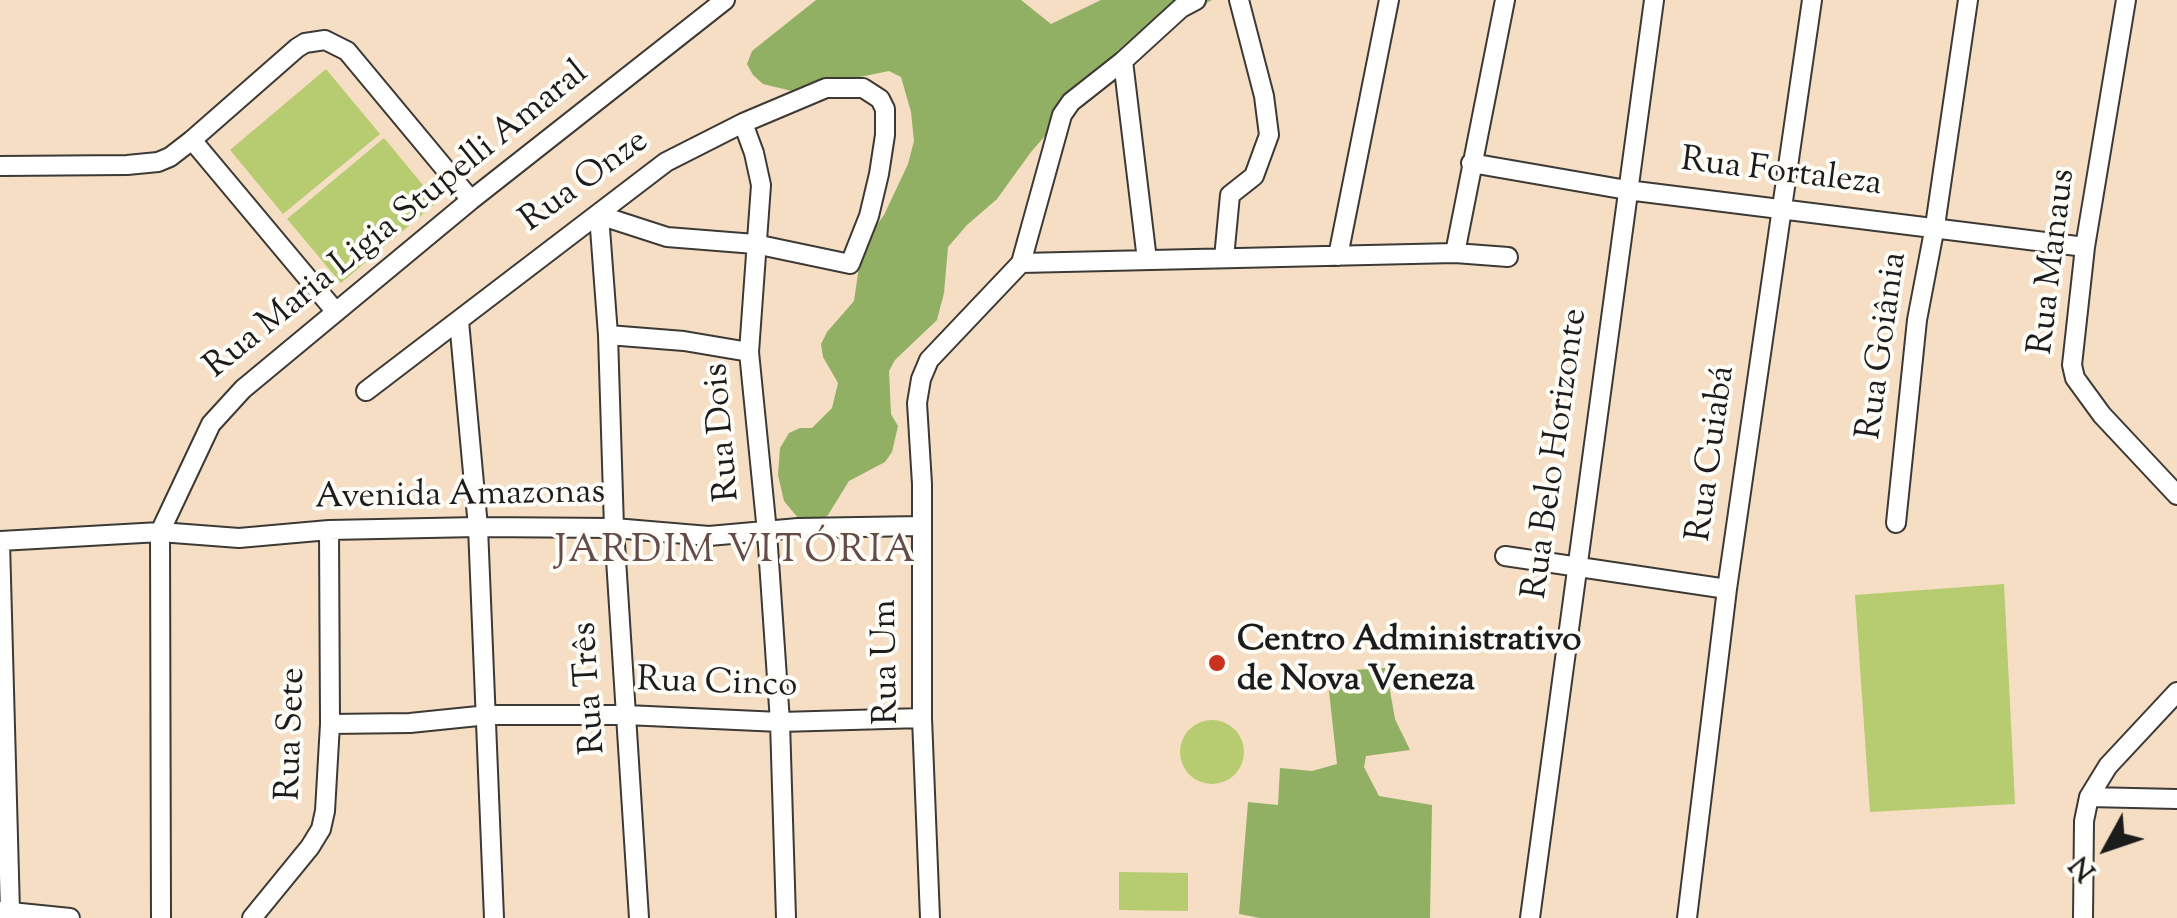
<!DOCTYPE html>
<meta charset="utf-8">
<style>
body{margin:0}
#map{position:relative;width:2177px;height:918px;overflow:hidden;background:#f5dec3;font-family:"Sorts Mill Goudy",serif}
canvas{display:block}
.north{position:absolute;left:2057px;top:798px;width:100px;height:100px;-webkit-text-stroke:8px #fdfcf7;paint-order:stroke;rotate:230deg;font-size:28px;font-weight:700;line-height:40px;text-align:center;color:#1c1c1c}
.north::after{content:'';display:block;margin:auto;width:35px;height:45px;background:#1c1c1c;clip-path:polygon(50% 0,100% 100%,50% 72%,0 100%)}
</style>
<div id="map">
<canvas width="2177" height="918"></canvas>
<div class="north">N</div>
</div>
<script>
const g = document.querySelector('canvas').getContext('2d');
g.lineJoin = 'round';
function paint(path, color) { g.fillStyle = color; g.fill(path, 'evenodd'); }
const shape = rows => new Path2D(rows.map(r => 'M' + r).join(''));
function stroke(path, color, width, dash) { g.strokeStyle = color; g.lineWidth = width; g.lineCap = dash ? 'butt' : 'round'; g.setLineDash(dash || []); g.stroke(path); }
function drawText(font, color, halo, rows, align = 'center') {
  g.font = font + ' "Sorts Mill Goudy",serif'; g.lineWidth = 8; g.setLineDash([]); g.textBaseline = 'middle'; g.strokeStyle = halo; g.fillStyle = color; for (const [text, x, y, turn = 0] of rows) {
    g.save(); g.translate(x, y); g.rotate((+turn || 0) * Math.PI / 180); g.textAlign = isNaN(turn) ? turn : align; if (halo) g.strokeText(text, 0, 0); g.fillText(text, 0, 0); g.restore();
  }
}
const green = shape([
 [326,69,380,134,283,214,230,150],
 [384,138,437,202,341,283,287,219],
 [2004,584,2015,804,1870,812,1855,595],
 '1180 752a32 32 0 1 1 64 0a32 32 0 1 1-64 0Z',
 [1119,872,1188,873,1188,911,1119,910]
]);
const forest = shape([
 [816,0,1021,0,1051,24,1101,0,1212,0,1120,50,1031,152,997,199,967,225,948,247,944,293,937,320,895,360,889,371,891,414,898,426,892,452,885,462,849,481,828,515,816,524,803,524,784,501,778,475,780,448,789,433,800,428,812,428,832,408,838,383,823,357,821,344,827,332,854,301,862,246,884,215,908,164,914,141,911,112,901,77,889,71,792,91,763,84,753,75,747,64,752,51],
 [1386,668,1395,719,1410,750,1366,756,1364,767,1379,796,1432,805,1430,918,1260,918,1239,914,1248,802,1278,805,1280,768,1312,771,1337,764,1329,691,1338,671]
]);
const minor = shape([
 [2126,0,2085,247,2072,365,2075,378,2102,415,2177,495],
 [1123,61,1147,260],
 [743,123,754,153,761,185,749,352,767,532,780,722,786,918],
 [192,140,336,312],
 [1471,163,1627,190,2085,247],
 [0,166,127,165,158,162,170,157,192,140,297,48,305,43,325,40,347,51,471,200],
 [1455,253,1505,0],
 [1338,256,1389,0],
 [1224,258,1230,195,1254,176,1269,135,1264,96,1239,0],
 [1021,263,1455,253,1508,257],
 [459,321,478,527,494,918],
 [608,335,684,341,749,352],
 [366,391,666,162,743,123,826,88,863,88,880,99,885,109,885,135,879,174,869,216,850,264,755,244,667,237,599,215,608,335,614,528,639,918],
 [1896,523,1917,320,1935,226,1968,0],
 [0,541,160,532,239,538,329,530,478,527,614,528,709,536,798,528,921,526],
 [0,542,10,912],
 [1505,556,1727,589],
 [330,724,410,723,488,715,626,715,780,722,922,718],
 [2089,797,2177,799],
 [1,911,70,918],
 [161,918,160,532,211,424,243,389,471,200,725,0],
 [252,918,310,847,321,829,325,811,330,724,329,530],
 [930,918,922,718,922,484,917,403,921,379,929,360,1021,263,1062,115,1071,102,1123,61,1181,8,1196,0],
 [1530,918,1654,0],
 [1687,918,1727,589,1812,0],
 [2083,918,2084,821,2089,797,2108,766,2177,692]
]);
const markers = [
 [1217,663,10,"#c8321e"]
];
const streetNames = [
 ["Rua Fortaleza",1781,175,7],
 ["Rua Onze",586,183,-36],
 ["Rua Maria Ligia Stupelli Amaral",398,222,-39],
 ["Rua Manaus",2055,262,-83],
 ["Rua Goiânia",1885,346,-82],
 ["Rua Dois",725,432,-95],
 ["Rua Belo Horizonte",1558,454,-82],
 ["Rua Cuiabá",1714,454,-82],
 ["Avenida Amazonas",460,498,-1],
 ["Rua Um",889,662,-91],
 ["Rua Cinco",717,686,2],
 ["Rua Três",592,688,-94],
 ["Rua Sete",294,734,-88]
];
const poiNames = [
 ["Centro Administrativo",1237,643],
 ["de Nova Veneza",1237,683]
];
const neighbourhoodNames = [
 ["JARDIM VITÓRIA",736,555]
];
paint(green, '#b7cc71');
paint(forest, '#91b063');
stroke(minor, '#3d3935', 22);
stroke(minor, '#fff', 18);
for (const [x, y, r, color] of markers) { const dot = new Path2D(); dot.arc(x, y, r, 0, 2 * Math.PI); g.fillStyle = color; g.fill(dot); stroke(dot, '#fdfcf7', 4); }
drawText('35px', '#1c1c1c', '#fdfcf7', streetNames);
drawText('bold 35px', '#1c1c1c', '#fdfcf7', poiNames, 'left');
g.letterSpacing = '2.5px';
drawText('38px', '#654b49', '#fdfcf7', neighbourhoodNames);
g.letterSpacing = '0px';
</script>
